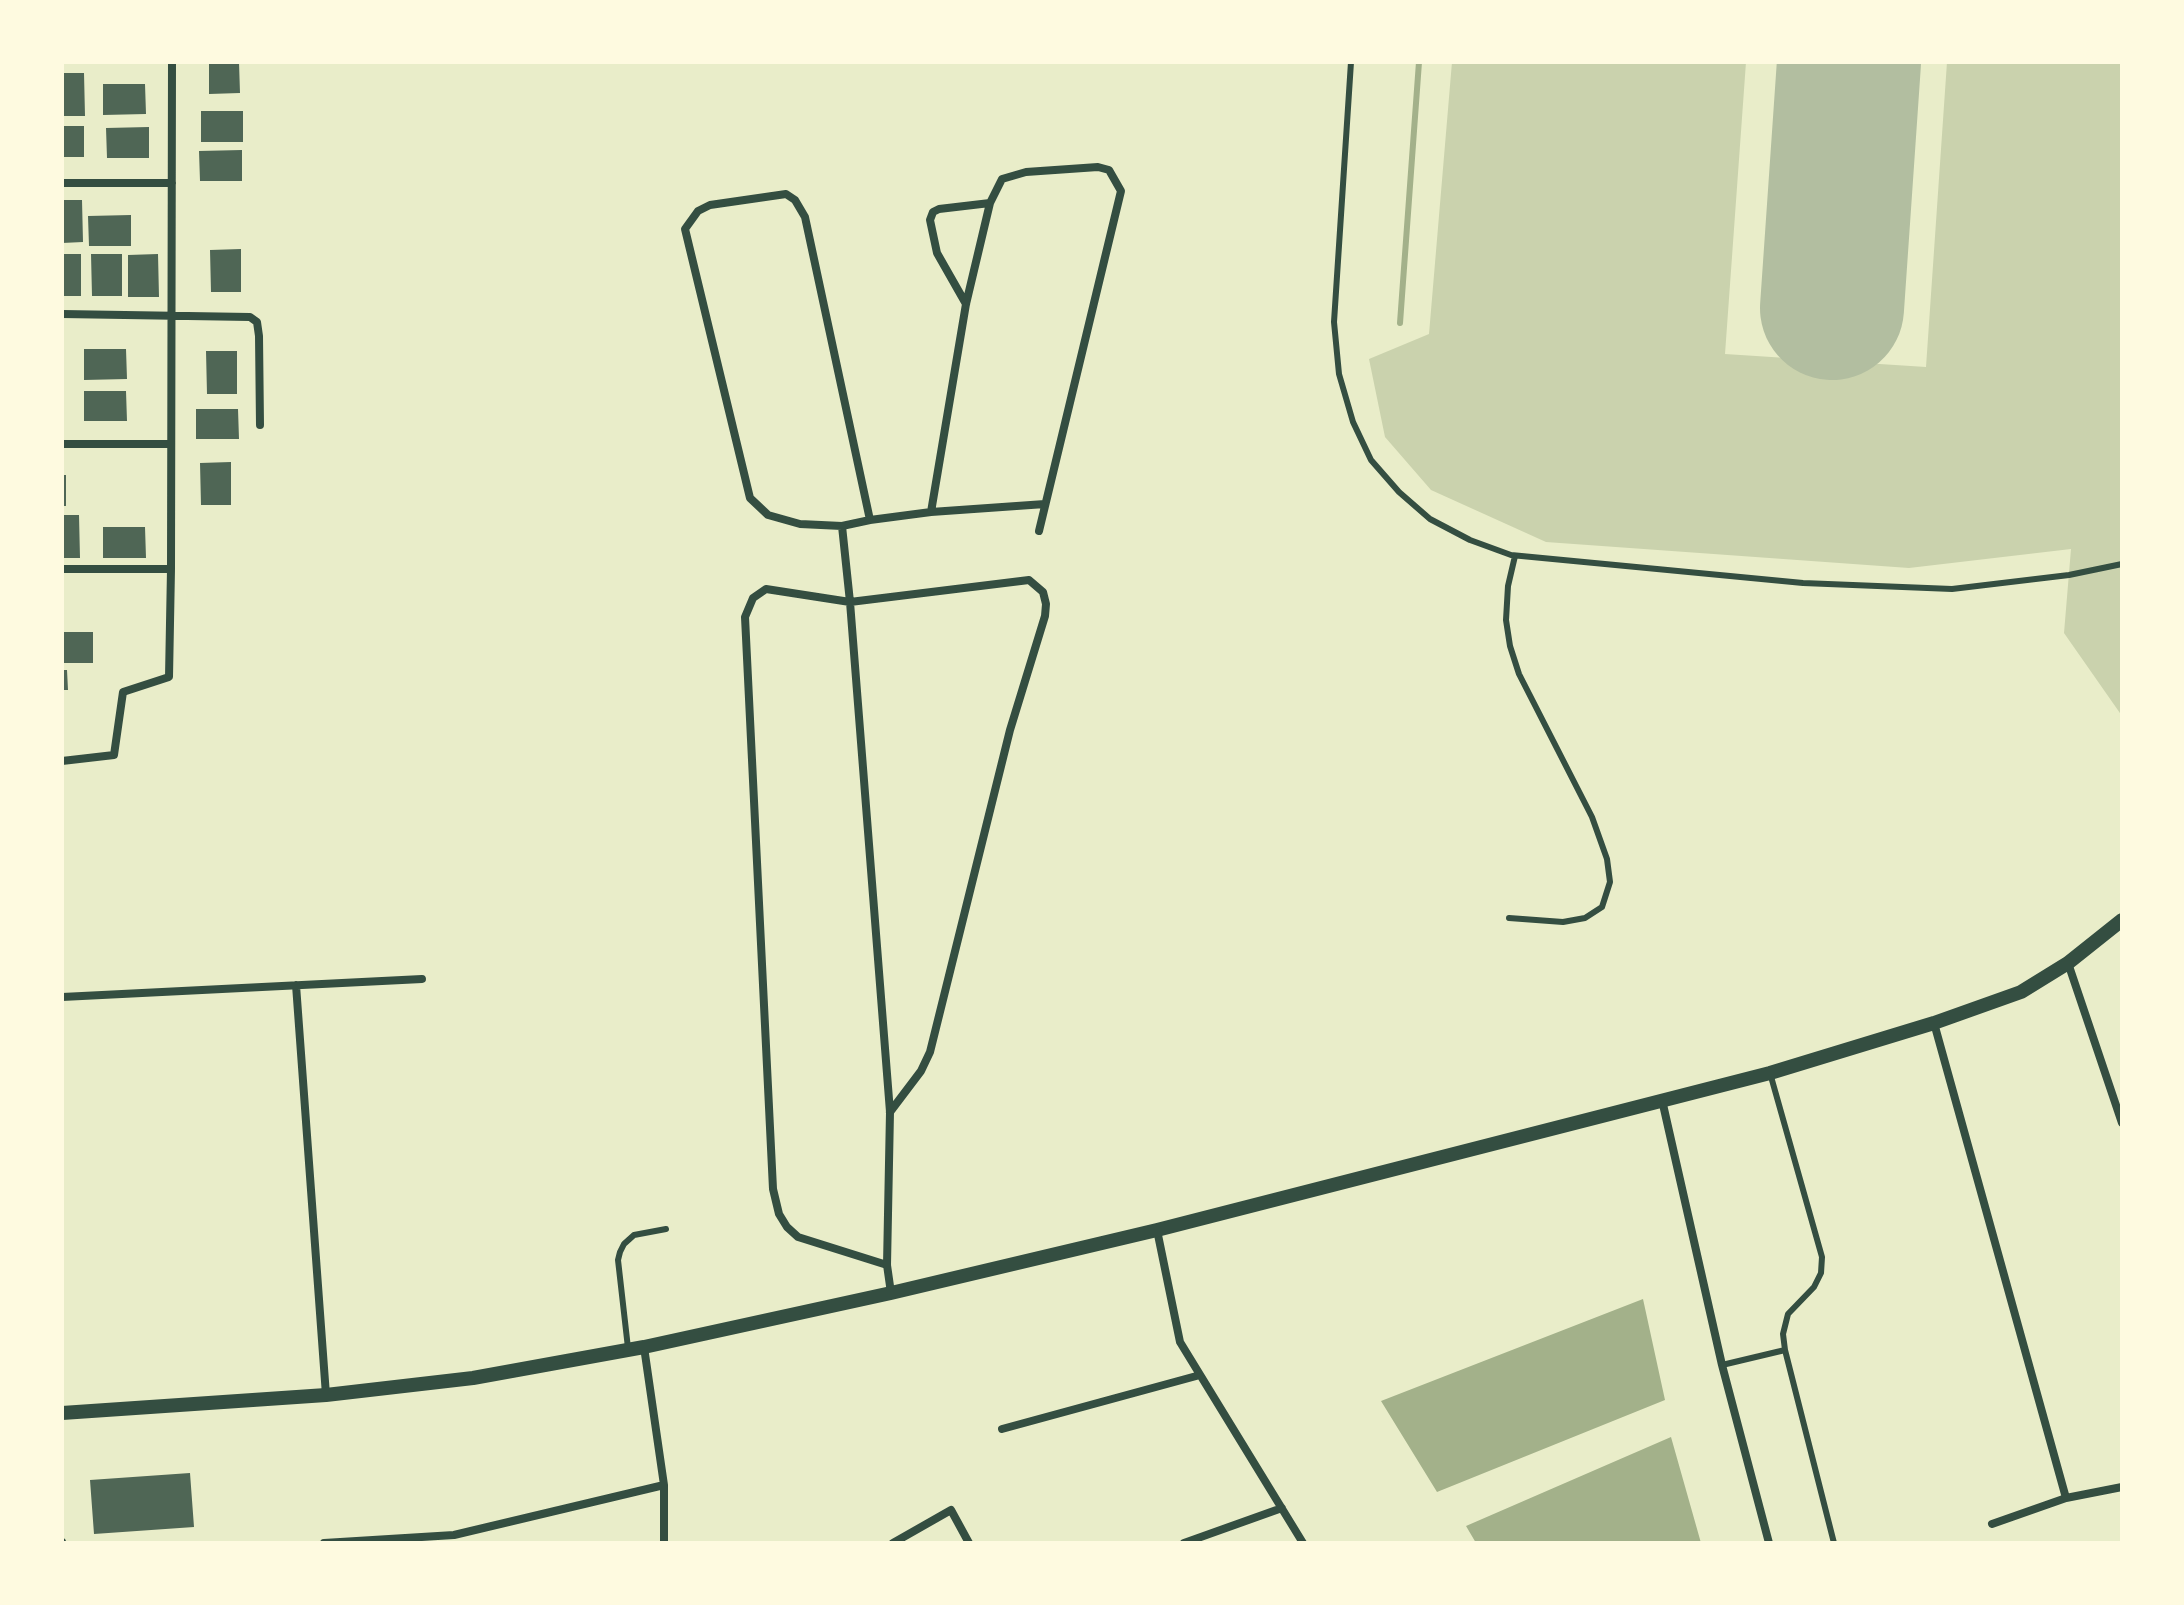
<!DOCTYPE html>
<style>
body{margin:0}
#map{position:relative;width:2184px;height:1605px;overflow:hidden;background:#e9edc9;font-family:Figtree,sans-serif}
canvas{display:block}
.frame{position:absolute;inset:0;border:64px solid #fefae0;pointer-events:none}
</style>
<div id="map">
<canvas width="2184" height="1605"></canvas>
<div class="frame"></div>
</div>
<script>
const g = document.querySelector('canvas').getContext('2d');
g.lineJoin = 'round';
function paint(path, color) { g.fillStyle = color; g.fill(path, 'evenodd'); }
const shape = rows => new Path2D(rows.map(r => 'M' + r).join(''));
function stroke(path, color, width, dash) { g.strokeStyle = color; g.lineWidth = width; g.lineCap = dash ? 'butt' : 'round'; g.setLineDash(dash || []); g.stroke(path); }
const green = shape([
 [1452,62,1746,62,1725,354,1926,367,1947,62,2122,62,2122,716,2064,633,2071,549,1909,568,1546,542,1431,490,1385,437,1369,359,1429,334]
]);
const water = shape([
 [1643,1299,1665,1400,1437,1492,1381,1401],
 [1671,1437,1701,1543,1476,1543,1466,1526]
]);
const stream = shape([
 [1400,323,1419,62]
]);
const runway = shape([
 [1832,308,1849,62]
]);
const building = shape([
 [209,62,239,62,240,93,209,94],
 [62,73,84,73,85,116,62,116],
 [103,84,145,84,146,114,103,115],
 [201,111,243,111,243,142,201,142],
 [62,126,84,126,84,157,62,157],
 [149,127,149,158,107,158,106,128],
 [242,150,242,181,200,181,199,151],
 [62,200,82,200,83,242,62,243],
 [131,215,131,246,89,246,88,216],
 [241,249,241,292,211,292,210,250],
 [62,254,81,254,81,296,62,296],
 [91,254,122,254,122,296,92,296],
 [158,254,159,297,128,297,128,255],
 [84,349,126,349,127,379,84,380],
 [206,351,237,351,237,394,207,394],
 [84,391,126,391,127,421,84,421],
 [196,409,238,409,239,439,196,439],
 [231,462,231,505,201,505,200,463],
 [62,475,66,475,66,506,62,506],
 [62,515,79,515,80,558,62,558],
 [103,527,145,527,146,558,103,558],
 [62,632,93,632,93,663,62,663],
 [62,670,67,670,68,690,62,690],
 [190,1473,194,1527,94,1534,90,1480]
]);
const service = shape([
 [1351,62,1334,322,1339,374,1353,422,1371,460,1399,492,1430,519,1470,540,1511,555,1803,583,1952,589,2069,575,2122,564],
 [1509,918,1563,922,1585,918,1602,907,1610,882,1607,859,1592,817,1519,674,1510,646,1506,620,1508,586,1515,556],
 [1770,1073,1822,1257,1821,1273,1814,1287,1788,1314,1783,1334,1785,1350,1834,1543],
 [628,1348,618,1260,620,1252,624,1244,634,1235,666,1229],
 [1722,1365,1785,1350]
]);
const minor = shape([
 [62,183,172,183],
 [966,304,937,253,930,220,933,212,939,209,990,203],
 [62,314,250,317,257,322,259,336,260,425],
 [62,444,171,444],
 [931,512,1045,504],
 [870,520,931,512,966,304,990,203,1002,179,1026,172,1098,167,1109,170,1121,191,1039,531],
 [842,526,870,520,805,217,795,200,786,194,710,205,698,211,685,229,750,498,768,515,800,524,842,526,850,602,766,589,753,598,745,617,773,1189,779,1214,787,1227,798,1237,887,1265],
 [62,569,171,569,172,62],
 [62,761,114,755,123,692,169,677,171,569],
 [2068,963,2122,1123],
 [296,985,326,1395],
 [62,997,422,979],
 [1934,1023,2066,1498],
 [1662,1100,1722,1365,1769,1543],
 [890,1112,921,1071,930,1052,1010,730,1045,616,1046,604,1043,592,1029,580,850,602,890,1112,887,1265,891,1293],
 [1157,1230,1180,1342,1303,1543],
 [644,1347,664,1485,664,1543],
 [1002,1429,1200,1375],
 [1992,1524,2066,1498,2122,1487],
 [62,1542,62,1543],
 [324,1543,454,1535,664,1485],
 [893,1543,951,1510,969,1543],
 [1184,1543,1282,1508]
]);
const tertiary = shape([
 [62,1413,326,1395,473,1378,644,1347,891,1293,1157,1230,1770,1073,1934,1023,2021,992,2068,963,2122,920]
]);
paint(green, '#cad2ad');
paint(water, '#a3b18a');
stroke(stream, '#a3b18a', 6);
stroke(runway, '#b2bea0', 144);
paint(building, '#4f6655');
stroke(service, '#344e41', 6);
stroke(minor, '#344e41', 8);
stroke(tertiary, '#344e41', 14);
</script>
